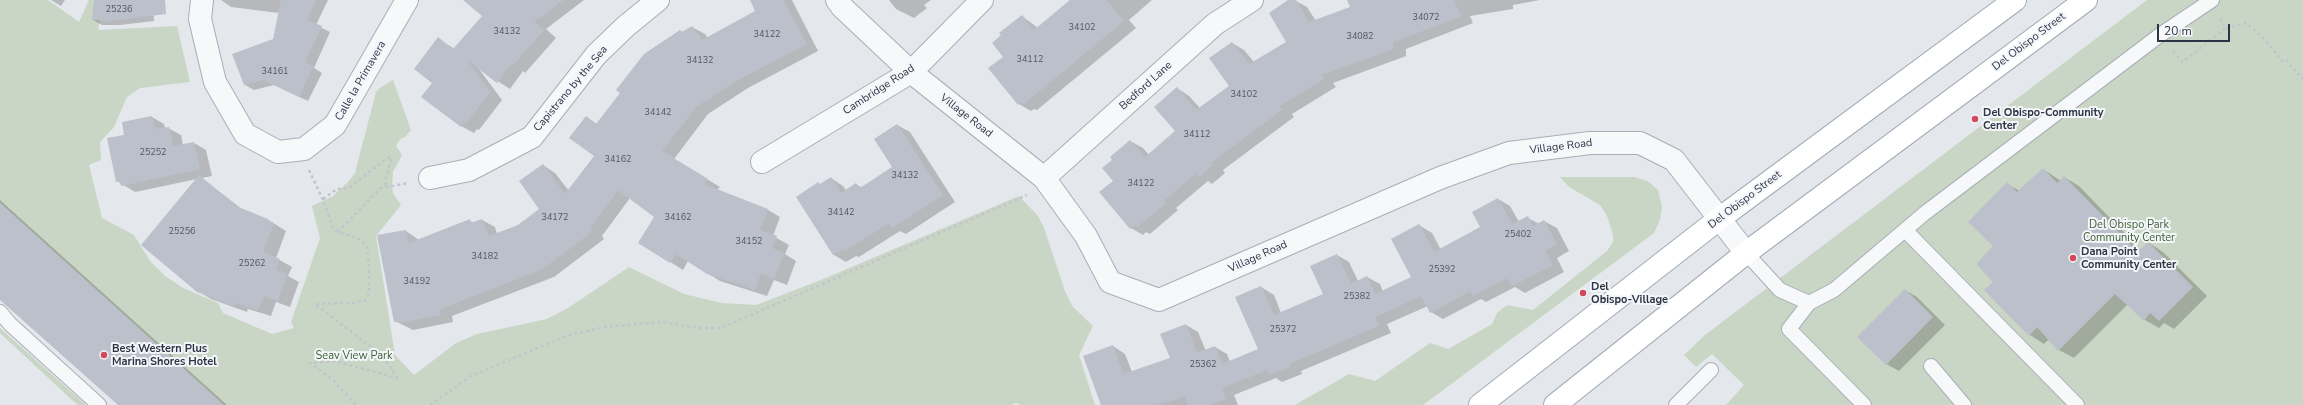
<!DOCTYPE html>
<style>
body{margin:0}
#map{position:relative;width:2303px;height:405px;overflow:hidden;background:#e4e7ec;font-family:"Nunito Sans",sans-serif}
canvas{display:block}
.scale{position:absolute;left:2157px;top:24px;width:73px;height:18px;box-sizing:border-box;border:2px solid #2b3445;border-top:0;padding-left:5px;font-size:12px;line-height:14px;white-space:nowrap;color:#2b3445;-webkit-text-stroke:3px #f4f6f9;paint-order:stroke}
</style>
<div id="map">
<canvas width="2303" height="405"></canvas>
<div class="scale">20 m</div>
</div>
<script>
const g = document.querySelector('canvas').getContext('2d');
g.lineJoin = 'round';
function paint(path, color) { g.fillStyle = color; g.fill(path, 'evenodd'); }
const shape = rows => new Path2D(rows.map(r => 'M' + r).join(''));
function stroke(path, color, width, dash) { g.strokeStyle = color; g.lineWidth = width; g.lineCap = dash ? 'butt' : 'round'; g.setLineDash(dash || []); g.stroke(path); }
function drawText(font, color, halo, rows, align = 'center') {
  g.font = font + ' "Nunito Sans",sans-serif'; g.lineWidth = 4; g.setLineDash([]); g.textBaseline = 'middle'; g.strokeStyle = halo; g.fillStyle = color; for (const [text, x, y, turn = 0] of rows) {
    g.save(); g.translate(x, y); g.rotate((+turn || 0) * Math.PI / 180); g.textAlign = isNaN(turn) ? turn : align; if (halo) g.strokeText(text, 0, 0); g.fillText(text, 0, 0); g.restore();
  }
}
const green = shape([
 [0,0,48,0,79,22,89,0,103,0,98,30,177,26,190,82,140,88,127,97,114,127,100,142,101,160,89,165,102,218,134,235,150,261,165,276,183,288,218,303,223,313,272,334,294,328,291,322,320,238,312,206,333,196,348,182,355,173,376,92,381,87,393,80,411,130,405,137,400,139,396,146,402,155,393,172,392,187,393,193,401,205,376,236,395,355,414,375,456,343,477,334,547,319,568,308,629,267,684,294,722,303,756,305,821,280,1019,196,1038,216,1044,228,1065,291,1072,306,1093,326,1079,355,1095,405,1021,405,1016,403,1011,405,224,405,0,203],
 [2147,0,2303,0,2303,405,1726,405,1744,385,1712,354,1696,367,1684,355,1705,335],
 [1560,177,1635,177,1649,182,1658,190,1662,206,1660,220,1654,233,1423,405,1295,405,1349,374,1375,381,1430,343,1448,349,1492,324,1497,313,1507,305,1533,310,1607,251,1613,242,1613,235,1607,216,1600,205,1569,187],
 [0,328,86,405,78,405,72,400,0,333]
]);
const shadow = shape([
 [51,0,65,0,61,6],
 [95,0,153,0,154,21,120,25,102,25,93,20],
 [221,0,328,0,316,25,330,32,314,68,322,73,308,101,274,85,254,90,245,85,274,40,279,13,231,7],
 [464,0,584,0,546,29,556,38,525,73,523,71,510,89,479,69,502,100,479,130,477,129,474,133,461,126,433,82,438,39,455,49,483,16],
 [751,0,792,0,818,51,748,88,708,114,674,159,720,187,717,190,768,210,780,217,773,236,789,245,785,254,796,261,787,285,774,280,767,296,720,281,688,261,683,270,639,242,656,216,630,198,602,236,604,239,554,277,452,316,453,322,413,330,395,321,406,231,419,240,470,221,474,223,482,220,495,227,497,234,518,226,541,209,543,165,555,173,569,191,595,156,586,117,597,124,680,31,683,32,692,27,705,34,708,38,757,11],
 [889,0,931,0,924,5,927,8,914,18,896,9],
 [1070,0,1152,0,1129,20,1136,28,1037,110,1034,109,1031,111,1019,104,1004,57,1022,16,1038,28],
 [1294,0,1307,7,1316,21,1351,7,1348,0,1540,0,1513,5,1513,9,1470,16,1473,23,1406,49,1406,56,1333,83,1336,87,1292,114,1294,117,1223,170,1225,173,1212,184,1208,181,1176,208,1178,210,1150,234,1146,232,1143,235,1131,228,1114,182,1113,160,1130,141,1143,148,1149,155,1176,131,1177,88,1189,96,1200,108,1230,86,1232,43,1244,50,1254,62,1287,42],
 [152,117,164,124,165,128,168,128,181,135,183,145,194,143,206,150,212,176,202,178,243,210,267,219,286,231,276,258,292,267,288,276,299,282,290,307,276,302,271,316,248,309,247,312,211,299,198,291,197,179,135,192,117,181,125,136],
 [897,125,910,132,955,202,906,234,900,231,859,257,856,256,846,262,834,255,821,185,831,178,843,186,846,190,856,184,862,188,894,167],
 [2043,169,2061,181,2064,177,2079,186,2141,250,2149,243,2163,252,2207,296,2174,329,2164,323,2159,328,2145,320,2128,304,2074,358,2059,350,2049,339,2044,344,2030,335,1994,282,1995,246,2007,184,2020,191],
 [1498,199,1510,206,1519,222,1528,218,1539,224,1544,221,1557,228,1569,251,1557,258,1564,272,1525,293,1515,287,1486,302,1481,299,1443,319,1431,312,1428,306,1387,324,1391,333,1301,371,1302,374,1282,382,1276,378,1234,395,1238,405,1102,405,1113,346,1125,354,1132,372,1171,358,1186,325,1198,332,1206,351,1215,347,1227,354,1230,362,1259,350,1261,287,1274,295,1281,313,1324,294,1337,255,1349,262,1358,281,1367,277,1380,284,1383,292,1413,278,1419,225,1432,233,1441,250,1481,228],
 [0,200,227,405,119,405,0,299],
 [1905,290,1917,297,1945,325,1899,371,1886,364]
]);
const building = shape([
 [94,0,165,0,166,14,110,21,92,20],
 [281,0,316,0,307,20,322,26,305,62,313,66,299,97,264,80,244,85,232,54,273,39],
 [463,0,563,0,534,22,544,30,512,66,510,65,497,83,466,59,490,92,466,124,464,123,461,127,421,97,432,83,414,69,438,37,453,49,482,16],
 [750,0,783,0,807,44,736,81,696,107,662,151,708,179,704,184,768,209,760,230,777,236,772,248,784,253,774,279,761,273,755,290,707,274,676,254,670,263,638,243,654,217,618,190,590,229,592,232,541,270,440,309,441,315,399,323,399,321,394,322,377,235,406,230,409,243,470,219,471,223,482,219,489,236,518,225,539,209,519,181,543,164,565,194,594,156,569,138,586,116,596,124,620,93,616,90,644,54,680,30,682,32,692,26,702,40,755,11],
 [1070,0,1106,0,1124,21,1024,104,1022,102,1018,105,988,68,1003,57,992,43,1001,35,999,33,1022,15,1034,30],
 [1288,0,1296,0,1309,22,1350,7,1347,0,1454,0,1461,16,1394,42,1393,49,1321,75,1324,79,1280,106,1282,110,1211,163,1213,165,1199,177,1196,174,1164,200,1166,203,1137,227,1134,225,1130,229,1099,192,1113,181,1102,168,1112,160,1110,157,1130,140,1145,157,1175,131,1154,107,1177,87,1196,110,1229,86,1209,58,1232,42,1249,64,1286,42,1269,13],
 [152,116,155,129,169,127,173,146,194,142,200,169,121,186,120,181,116,182,107,138,124,135,122,122],
 [897,124,943,195,892,228,889,223,845,251,844,249,833,255,796,197,818,182,820,184,831,177,841,193,856,183,860,188,892,167,874,139],
 [2043,168,2057,183,2064,176,2138,252,2148,242,2193,287,2159,321,2150,313,2144,321,2115,294,2058,351,2037,327,2029,336,1984,290,1993,282,1976,264,1993,246,1968,222,2007,182,2017,192],
 [199,175,236,206,268,219,267,221,274,223,263,252,280,259,275,270,287,274,278,301,264,296,258,310,235,303,234,306,197,292,141,245],
 [1498,198,1512,224,1528,216,1533,226,1544,220,1557,244,1545,251,1553,265,1512,286,1507,278,1473,296,1470,291,1430,313,1421,296,1375,317,1379,326,1289,364,1290,367,1269,375,1267,370,1222,388,1226,399,1211,405,1188,405,1185,396,1157,405,1101,405,1083,356,1113,345,1123,374,1170,358,1160,334,1186,324,1197,353,1215,346,1222,364,1258,349,1235,297,1261,286,1274,315,1323,294,1310,266,1337,254,1351,284,1367,276,1375,294,1411,277,1391,239,1419,224,1434,252,1480,227,1472,212],
 [0,203,224,405,118,405,0,300],
 [1905,289,1933,317,1886,365,1857,337]
]);
const path = shape([
 [2226,28,2246,23,2262,36,2282,61,2285,59,2303,79],
 [2173,51,2182,62,2226,28,2219,17],
 [309,170,324,202,333,228,338,232,357,238,367,246,369,267,369,293,366,300,354,303,315,304,384,357,397,378,335,361,310,363,333,380,356,405],
 [323,199,337,189,349,188,387,158,392,158,386,177,385,187],
 [338,232,381,188,409,183],
 [430,405,471,376,569,335,605,327,660,322,699,328,721,328,1027,195]
]);
const service = shape([
 [1905,230,2077,405],
 [1746,253,1780,290,1809,303,1834,290,1925,213,2160,35,2212,0],
 [1809,303,1789,329,1864,405],
 [0,312,10,324,99,405],
 [1931,366,1964,405],
 [1676,405,1711,370]
]);
const minor = shape([
 [837,0,842,7,911,72,1044,178,1086,236,1110,282,1159,300,1440,178,1509,153,1590,143,1640,143,1674,160,1746,253],
 [762,162,911,72,982,0],
 [430,178,469,170,532,137,596,55,625,27,658,0],
 [1044,178,1215,24,1252,0]
]);
const tertiary = shape([
 [202,0,200,19,215,82,245,134,278,152,304,149,335,125,407,0]
]);
const primary = shape([
 [1480,405,1719,219,2015,0],
 [1555,405,1746,253,2086,0]
]);
const markers = [
 [1975,119,4,"#d1495b"],
 [2073,258,4,"#d1495b"],
 [1583,293,4,"#d1495b"],
 [104,355,4,"#d1495b"]
];
const numberNames = [
 ["25236",119,10],
 ["34072",1426,18],
 ["34102",1082,28],
 ["34132",507,32],
 ["34122",767,35],
 ["34082",1360,37],
 ["34112",1030,60],
 ["34132",700,61],
 ["34161",275,72],
 ["34102",1244,95],
 ["34142",658,113],
 ["34112",1197,135],
 ["25252",153,153],
 ["34162",618,160],
 ["34132",905,176],
 ["34122",1141,184],
 ["34142",841,213],
 ["34172",555,218],
 ["34162",678,218],
 ["25256",182,232],
 ["25402",1518,235],
 ["34152",749,242],
 ["34182",485,257],
 ["25262",252,264],
 ["25392",1442,270],
 ["34192",417,282],
 ["25382",1357,297],
 ["25372",1283,330],
 ["25362",1203,365]
];
const streetNames = [
 ["Del Obispo Street",2029,42,-37],
 ["Calle la Primavera",361,81,-60],
 ["Bedford Lane",1146,86,-42],
 ["Capistrano by the Sea",571,89,-50],
 ["Cambridge Road",879,90,-33],
 ["Village Road",966,116,38],
 ["Village Road",1561,147,-7],
 ["Del Obispo Street",1745,200,-37],
 ["Village Road",1258,257,-24]
];
const poiNames = [
 ["Del Obispo-Community",1983,113],
 ["Center",1983,126],
 ["Dana Point",2081,252],
 ["Community Center",2081,265],
 ["Del",1591,287],
 ["Obispo-Village",1591,300],
 ["Best Western Plus",112,349],
 ["Marina Shores Hotel",112,362]
];
const parkNames = [
 ["Del Obispo Park",2129,225],
 ["Community Center",2129,238],
 ["Seav View Park",354,356]
];
paint(green, '#c9d6c5');
paint(shadow, '#0003');
paint(building, '#bbc0ca');
stroke(service, '#a9aeb7', 16);
stroke(minor, '#a9aeb7', 24);
stroke(tertiary, '#a9aeb7', 24);
stroke(primary, '#a3abb8', 24);
stroke(path, '#c2c5cb', 2.5, [3, 3]);
stroke(service, '#f7f8fa', 14);
stroke(minor, '#f7f8fa', 22);
stroke(tertiary, '#f7f8fa', 22);
stroke(primary, '#fff', 22);
for (const [x, y, r, color] of markers) { const dot = new Path2D(); dot.arc(x, y, r, 0, 2 * Math.PI); g.fillStyle = color; g.fill(dot); stroke(dot, '#f4f6f9', 1.5); }
drawText('9px', '#4f5766', null, numberNames);
drawText('11px', '#2b3445', '#f4f6f9', streetNames);
drawText('bold 11px', '#2b3445', '#f4f6f9', poiNames, 'left');
drawText('11px', '#3f6138', '#f4f6f9', parkNames);
</script>
